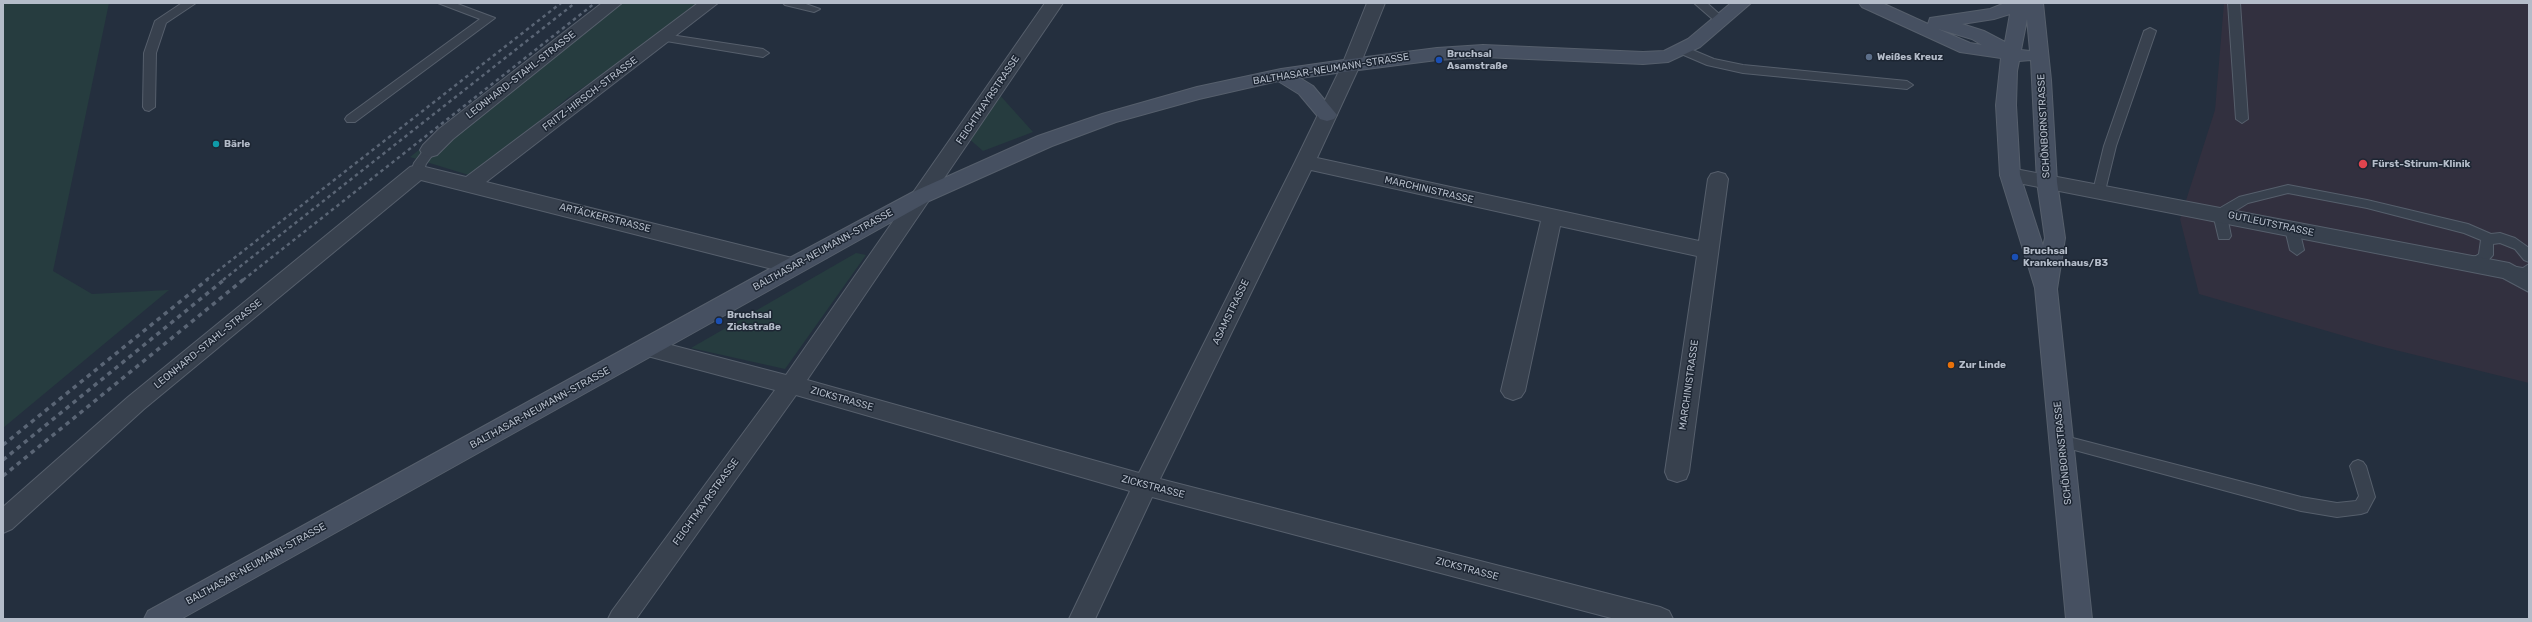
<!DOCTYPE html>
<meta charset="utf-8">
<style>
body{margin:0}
#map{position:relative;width:2532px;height:622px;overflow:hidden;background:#242f3e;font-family:Rubik,sans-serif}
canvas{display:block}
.frame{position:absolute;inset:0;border:4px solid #b4bcc9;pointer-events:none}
</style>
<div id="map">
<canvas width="2532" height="622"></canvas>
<div class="frame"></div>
</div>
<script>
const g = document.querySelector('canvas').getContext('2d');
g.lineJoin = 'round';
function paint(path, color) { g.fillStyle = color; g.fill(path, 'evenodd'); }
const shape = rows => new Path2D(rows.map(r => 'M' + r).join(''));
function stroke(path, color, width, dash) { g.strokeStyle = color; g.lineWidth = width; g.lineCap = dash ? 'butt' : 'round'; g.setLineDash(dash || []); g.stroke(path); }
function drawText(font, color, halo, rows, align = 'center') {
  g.font = font + ' Rubik,sans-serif'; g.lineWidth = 3; g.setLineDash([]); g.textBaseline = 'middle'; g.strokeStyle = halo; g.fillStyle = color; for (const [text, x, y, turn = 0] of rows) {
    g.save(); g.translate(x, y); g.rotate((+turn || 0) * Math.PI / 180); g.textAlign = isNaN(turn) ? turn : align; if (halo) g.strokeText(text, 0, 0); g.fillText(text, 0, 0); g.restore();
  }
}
const medical = shape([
 [2224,3,2529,4,2529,383,2379,346,2199,294,2180,219,2215,110]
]);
const green = shape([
 [3,3,109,3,53,271,92,294,169,290,3,428],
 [618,3,699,3,650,42,569,97,472,176,410,157,459,118],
 [997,92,1033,132,983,151,967,137],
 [856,253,866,255,785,369,691,348]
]);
const lane = shape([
 [182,3,196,3,166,23,156,53,155,107,149,111,145,110,143,107,144,53,155,21,182,3],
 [438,3,455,3,495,18,355,122,347,122,345,119,347,116,480,19,438,3],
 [783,3,803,3,820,9,814,12,785,5,783,3],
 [1694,3,1707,3,1727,21,1721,24,1717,23,1694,3],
 [2228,3,2240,3,2248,119,2242,123,2236,119,2228,3],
 [2150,28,2156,31,2116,146,2105,191,2099,195,2094,194,2093,191,2104,146,2144,31,2150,28],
 [664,34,763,49,769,53,763,57,660,40,660,36,664,34],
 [1683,46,1714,59,1743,65,1907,81,1913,85,1907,89,1743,73,1707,65,1679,53,1677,50,1683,46],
 [430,146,436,150,426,164,423,172,417,176,412,175,411,172,414,163,426,147,430,146],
 [2288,185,2367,200,2468,224,2491,234,2500,233,2515,238,2529,248,2529,262,2524,260,2515,249,2500,243,2493,244,2493,255,2485,264,2466,267,2459,262,2461,259,2476,256,2479,254,2481,240,2464,233,2367,208,2288,193,2248,203,2227,216,2231,236,2229,239,2219,239,2213,214,2215,211,2239,197,2288,185],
 [2292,224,2299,229,2304,250,2297,255,2290,250,2285,229,2292,224],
 [2529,264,2528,279,2505,274,2503,271,2510,266,2523,268,2529,264],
 [2061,435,2301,497,2337,503,2356,501,2359,496,2350,466,2353,462,2358,460,2363,462,2366,466,2375,497,2367,512,2361,514,2337,517,2301,511,2056,445,2053,441,2056,437,2061,435]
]);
const street = shape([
 [602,3,622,3,453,139,437,155,430,157,423,155,420,150,423,145,439,129,602,3],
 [698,3,718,3,486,182,792,258,800,261,803,266,800,271,792,274,421,180,144,409,12,529,3,533,3,507,128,397,410,167,417,165,466,177,698,3],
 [1045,3,1063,3,807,380,1139,473,1295,162,1342,65,1367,3,1385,3,1360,65,1317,158,1699,241,1708,179,1711,174,1718,172,1725,174,1728,179,1689,472,1686,479,1677,482,1668,479,1665,472,1697,256,1560,226,1525,391,1521,397,1513,400,1505,397,1501,391,1541,221,1311,170,1160,479,1660,607,1669,611,1673,619,1615,619,1152,497,1095,619,1069,619,1130,491,796,395,636,619,608,619,612,611,775,390,640,354,637,348,640,342,648,339,786,375,1045,3],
 [2010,168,2509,263,2529,274,2529,292,2503,278,2003,180,2000,175,2003,170,2010,168]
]);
const secondary = shape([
 [1731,3,1751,3,1700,47,1668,62,1643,64,1483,57,1437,60,1351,71,1300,78,1313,86,1337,115,1334,119,1327,121,1320,119,1299,94,1278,81,1199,99,1116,122,1052,146,929,201,181,619,144,619,148,611,784,261,915,191,1038,136,1102,114,1197,87,1281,69,1351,59,1437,48,1483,45,1643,52,1664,51,1688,39,1731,3],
 [1859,3,1882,3,1928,24,1930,18,1990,9,2005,3,2043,3,2051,80,2057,182,2065,238,2057,289,2092,619,2066,619,2035,288,2000,175,1996,105,2001,58,1960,52,1862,7,1859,3],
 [2010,14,2005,42,1984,31,1962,24,1994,19,2010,14],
 [2027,19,2030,51,2021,50,2027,19],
 [1938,29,1972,39,1982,45,1970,43,1938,29],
 [2031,60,2037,182,2045,238,2043,246,2020,175,2016,105,2017,71,2019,61,2031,60]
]);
const railFar1 = shape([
 [206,280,561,3],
 [223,280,575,3],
 [243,280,595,3]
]);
const rail = shape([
 [3,445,208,279],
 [3,460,225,279],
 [3,476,244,279]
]);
const markers = [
 [1869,57,4,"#5c6f8a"],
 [1439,60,4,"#1a4fb4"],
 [216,144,4,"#0f9aa8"],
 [2363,164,5,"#e0444e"],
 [2015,257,4,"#1a4fb4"],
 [719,321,4,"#1a4fb4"],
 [1951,365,4,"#e8710a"]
];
const poiNames = [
 ["Bruchsal",1447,54],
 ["Asamstraße",1447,66],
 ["Weißes Kreuz",1877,57],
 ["Bärle",224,144],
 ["Fürst-Stirum-Klinik",2372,164],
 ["Bruchsal",2023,251],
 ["Krankenhaus/B3",2023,263],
 ["Bruchsal",727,315],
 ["Zickstraße",727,327],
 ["Zur Linde",1959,365]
];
const streetNames = [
 ["BALTHASAR-NEUMANN-STRASSE",1331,69,-9],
 ["LEONHARD-STAHL-STRASSE",521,75,-38],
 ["FRITZ-HIRSCH-STRASSE",590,94,-37],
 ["FEICHTMAYRSTRASSE",988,100,-56],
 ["SCHÖNBORNSTRASSE",2044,126,-93],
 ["MARCHINISTRASSE",1429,190,13],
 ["ARTÄCKERSTRASSE",605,218,14],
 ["GUTLEUTSTRASSE",2271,224,12],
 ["BALTHASAR-NEUMANN-STRASSE",823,250,-29],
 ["ASAMSTRASSE",1231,312,-64],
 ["LEONHARD-STAHL-STRASSE",208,344,-39],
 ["MARCHINISTRASSE",1689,385,-82],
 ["ZICKSTRASSE",842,399,16],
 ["BALTHASAR-NEUMANN-STRASSE",540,408,-29],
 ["SCHÖNBORNSTRASSE",2063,453,-96],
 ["ZICKSTRASSE",1153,487,15],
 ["FEICHTMAYRSTRASSE",706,502,-54],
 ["BALTHASAR-NEUMANN-STRASSE",256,564,-29],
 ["ZICKSTRASSE",1467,569,15]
];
paint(medical, '#32303f');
paint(green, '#263c3f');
stroke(lane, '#565f6c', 2);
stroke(street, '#565f6c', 2);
stroke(secondary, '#565f6c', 2);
paint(lane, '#38414e');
paint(street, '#38414e');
paint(secondary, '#465061');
stroke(railFar1, '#5a6575', 2.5, [3.5, 3.5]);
stroke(rail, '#5a6575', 3.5, [4.5, 4.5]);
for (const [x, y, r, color] of markers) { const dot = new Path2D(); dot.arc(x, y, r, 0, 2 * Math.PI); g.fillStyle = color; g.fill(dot); stroke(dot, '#1d2633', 1.5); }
drawText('bold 10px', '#b4bcc9', '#1d2633', poiNames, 'left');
drawText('10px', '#b4bcc9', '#1d2633', streetNames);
</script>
